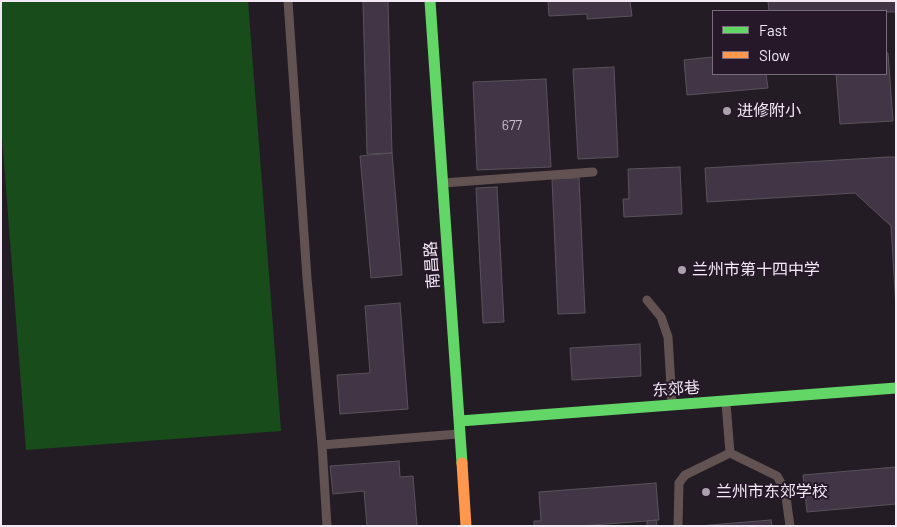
<!DOCTYPE html>
<meta charset="utf-8">
<style>
body{margin:0}
#map{position:relative;width:897px;height:527px;overflow:hidden;background:#231c25;font-family:Barlow,sans-serif}
canvas{display:block}
.frame{position:absolute;inset:0;border:2px solid #f2e9f5;pointer-events:none}
.legend{position:absolute;left:712px;top:10px;width:175px;height:65px;box-sizing:border-box;background:#261829;border:1px solid #786c7b;margin:0;padding:6px 9px;list-style:none;font-size:15px;color:#f2e9f5}
.legend li{display:flex;align-items:center;gap:10px;height:25px}
.legend b{width:25px;border:1px solid #786c7b}
</style>
<div id="map">
<canvas width="897" height="527"></canvas>
<div class="frame"></div>
<ul class="legend">
<li><b style="height:6px;background:#63d668"></b>Fast</li>
<li><b style="height:6px;background:#ff974d"></b>Slow</li>
</ul>
</div>
<script>
const g = document.querySelector('canvas').getContext('2d');
g.lineJoin = 'round';
function paint(path, color) { g.fillStyle = color; g.fill(path, 'evenodd'); }
const shape = rows => new Path2D(rows.map(r => 'M' + r).join(''));
function stroke(path, color, width, dash) { g.strokeStyle = color; g.lineWidth = width; g.lineCap = dash ? 'butt' : 'round'; g.setLineDash(dash || []); g.stroke(path); }
function drawText(font, color, halo, rows, align = 'center') {
  g.font = font + ' Barlow,"Noto Sans SC",sans-serif'; g.lineWidth = 4; g.setLineDash([]); g.textBaseline = 'middle'; g.strokeStyle = halo; g.fillStyle = color; for (const [text, x, y, turn = 0] of rows) {
    g.save(); g.translate(x, y); g.rotate((+turn || 0) * Math.PI / 180); g.textAlign = isNaN(turn) ? turn : align; if (halo) g.strokeText(text, 0, 0); g.fillText(text, 0, 0); g.restore();
  }
}
const green = shape([
 [1,1,248,1,281,431,26,450,1,123]
]);
const building = shape([
 [363,1,388,1,392,153,367,154,363,1],
 [548,1,630,1,632,16,587,19,587,14,549,16,548,1],
 [768,1,896,1,896,12,769,11,768,1],
 [886,53,888,53,893,121,840,124,836,74,886,74,886,53],
 [713,57,713,74,766,74,768,88,687,95,684,60,713,57],
 [614,67,618,157,578,159,573,69,614,67],
 [546,79,551,167,477,170,473,82,546,79],
 [392,153,402,275,371,278,360,156,392,153],
 [889,157,896,157,896,308,891,226,855,193,707,202,705,168,889,157],
 [680,167,682,214,624,217,623,199,629,199,628,169,680,167],
 [579,178,585,313,558,314,552,179,579,178],
 [497,187,504,322,483,323,476,188,497,187],
 [400,303,408,409,340,414,337,375,370,373,365,306,400,303],
 [640,344,641,376,572,380,570,348,640,344],
 [399,461,400,477,413,476,417,526,367,526,364,491,333,494,330,466,399,461],
 [896,467,896,504,807,512,803,475,896,467],
 [656,483,659,520,581,526,534,526,534,521,541,521,539,492,656,483],
 [656,520,657,526,647,526,647,521,656,520],
 [771,520,772,526,698,526,771,520]
]);
const lane = shape([
 [288,1,307,278,322,445],
 [443,183,593,172],
 [647,300,661,317,668,337,672,403],
 [726,403,730,453],
 [730,453,777,476,785,490,790,526],
 [327,526,322,445,458,434],
 [678,526,679,483,685,475,730,453]
]);
const fast = shape([
 [430,1,462,463],
 [460,421,896,388]
]);
const slow = shape([
 [462,463,466,526]
]);
const markers = [
 [727,111,5,"#aaa1ac"],
 [682,270,5,"#aaa1ac"],
 [706,492,5,"#aaa1ac"]
];
const numberNames = [
 ["677",512,125]
];
const poiNames = [
 ["进修附小",737,111],
 ["兰州市第十四中学",692,270],
 ["兰州市东郊学校",716,492]
];
const streetNames = [
 ["南昌路",432,265,-94],
 ["东郊巷",676,389,-4]
];
paint(green, '#184c1b');
paint(building, '#423545');
stroke(building, '#59535b', 1);
stroke(lane, '#625251', 9);
stroke(fast, '#63d668', 11);
stroke(slow, '#ff974d', 11);
for (const [x, y, r, color] of markers) { const dot = new Path2D(); dot.arc(x, y, r, 0, 2 * Math.PI); g.fillStyle = color; g.fill(dot); stroke(dot, '#261829', 2); }
drawText('14px', '#c6bcc9', null, numberNames);
drawText('16px', '#f2e9f5', '#261829', poiNames, 'left');
drawText('16px', '#f2e9f5', '#261829', streetNames);
</script>
